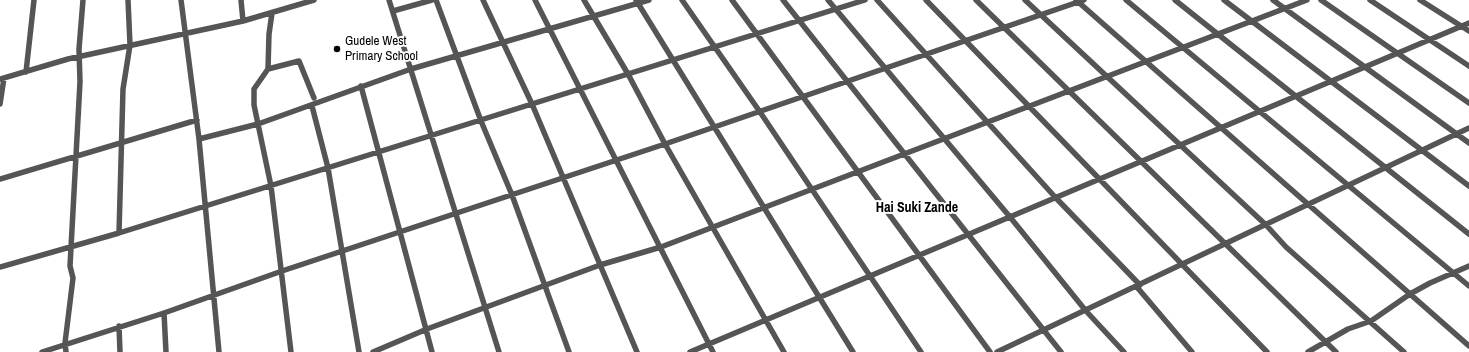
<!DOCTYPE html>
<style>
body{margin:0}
canvas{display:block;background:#fff}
</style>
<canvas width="1469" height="352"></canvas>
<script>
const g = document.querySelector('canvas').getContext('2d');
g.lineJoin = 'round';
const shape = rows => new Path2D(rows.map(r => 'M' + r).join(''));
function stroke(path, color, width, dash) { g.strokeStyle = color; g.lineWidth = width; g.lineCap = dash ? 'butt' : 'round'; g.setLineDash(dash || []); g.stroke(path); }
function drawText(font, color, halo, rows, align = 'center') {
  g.font = font + ' "Archivo Narrow",sans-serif'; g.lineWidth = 4; g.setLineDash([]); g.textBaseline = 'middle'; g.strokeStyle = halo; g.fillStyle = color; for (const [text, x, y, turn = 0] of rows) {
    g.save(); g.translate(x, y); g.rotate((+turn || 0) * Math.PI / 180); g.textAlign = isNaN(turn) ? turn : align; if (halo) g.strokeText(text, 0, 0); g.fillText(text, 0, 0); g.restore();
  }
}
const minor = shape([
 [181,0,199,139,219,352],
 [241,0,243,21],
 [389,0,499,352],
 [436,0,481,121,512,195,569,352],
 [483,0,532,104,637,352],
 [535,0,713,352],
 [584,0,628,74,665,144,784,352],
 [636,0,853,352],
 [682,0,760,112,921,352],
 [732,0,990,352],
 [783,0,1061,352],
 [828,0,1010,217,1086,311,1124,352],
 [877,0,1055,197,1140,285],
 [926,0,1267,352],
 [976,0,1336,352],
 [1025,0,1266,225,1286,247,1404,352],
 [1076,0,1469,346],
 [1126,0,1469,286],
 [1175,0,1469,234],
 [1224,0,1469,186],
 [1273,0,1469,143],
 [1321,0,1469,103],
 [1370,0,1469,66],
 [1420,0,1469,31],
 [393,11,432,0],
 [272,13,269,34,268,69,254,89,254,105,271,186,291,352],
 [268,69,299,61,314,98],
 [26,72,34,0],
 [0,79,68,59,243,21,314,0],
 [361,86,432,352],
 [0,104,4,78],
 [312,106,328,168,359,352],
 [199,139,258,124,411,69,649,0],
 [0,179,197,120],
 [119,233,123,89,130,45,128,0],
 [0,267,119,233,865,0],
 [1136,286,1192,352],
 [164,313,166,352],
 [119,326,120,352],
 [42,352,164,313,282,271,665,144,1084,0],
 [66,352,65,343,73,278,70,266,80,82,79,49,83,0],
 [373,352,427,329,600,265,661,247,1307,0],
 [690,352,1469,23],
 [997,352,1469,128],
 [1308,352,1348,329,1371,321,1410,294,1430,283,1469,266]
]);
const markers = [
 [337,49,4,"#000"]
];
const poiNames = [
 ["Gudele West",345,42],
 ["Primary School",345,57]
];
const neighbourhoodNames = [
 ["Hai Suki Zande",917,208]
];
stroke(minor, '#555', 5.5);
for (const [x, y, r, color] of markers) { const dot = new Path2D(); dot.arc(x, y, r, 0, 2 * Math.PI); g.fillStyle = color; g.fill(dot); stroke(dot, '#fff', 1.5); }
drawText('13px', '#000', '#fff', poiNames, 'left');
drawText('bold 14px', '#000', '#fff', neighbourhoodNames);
</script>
